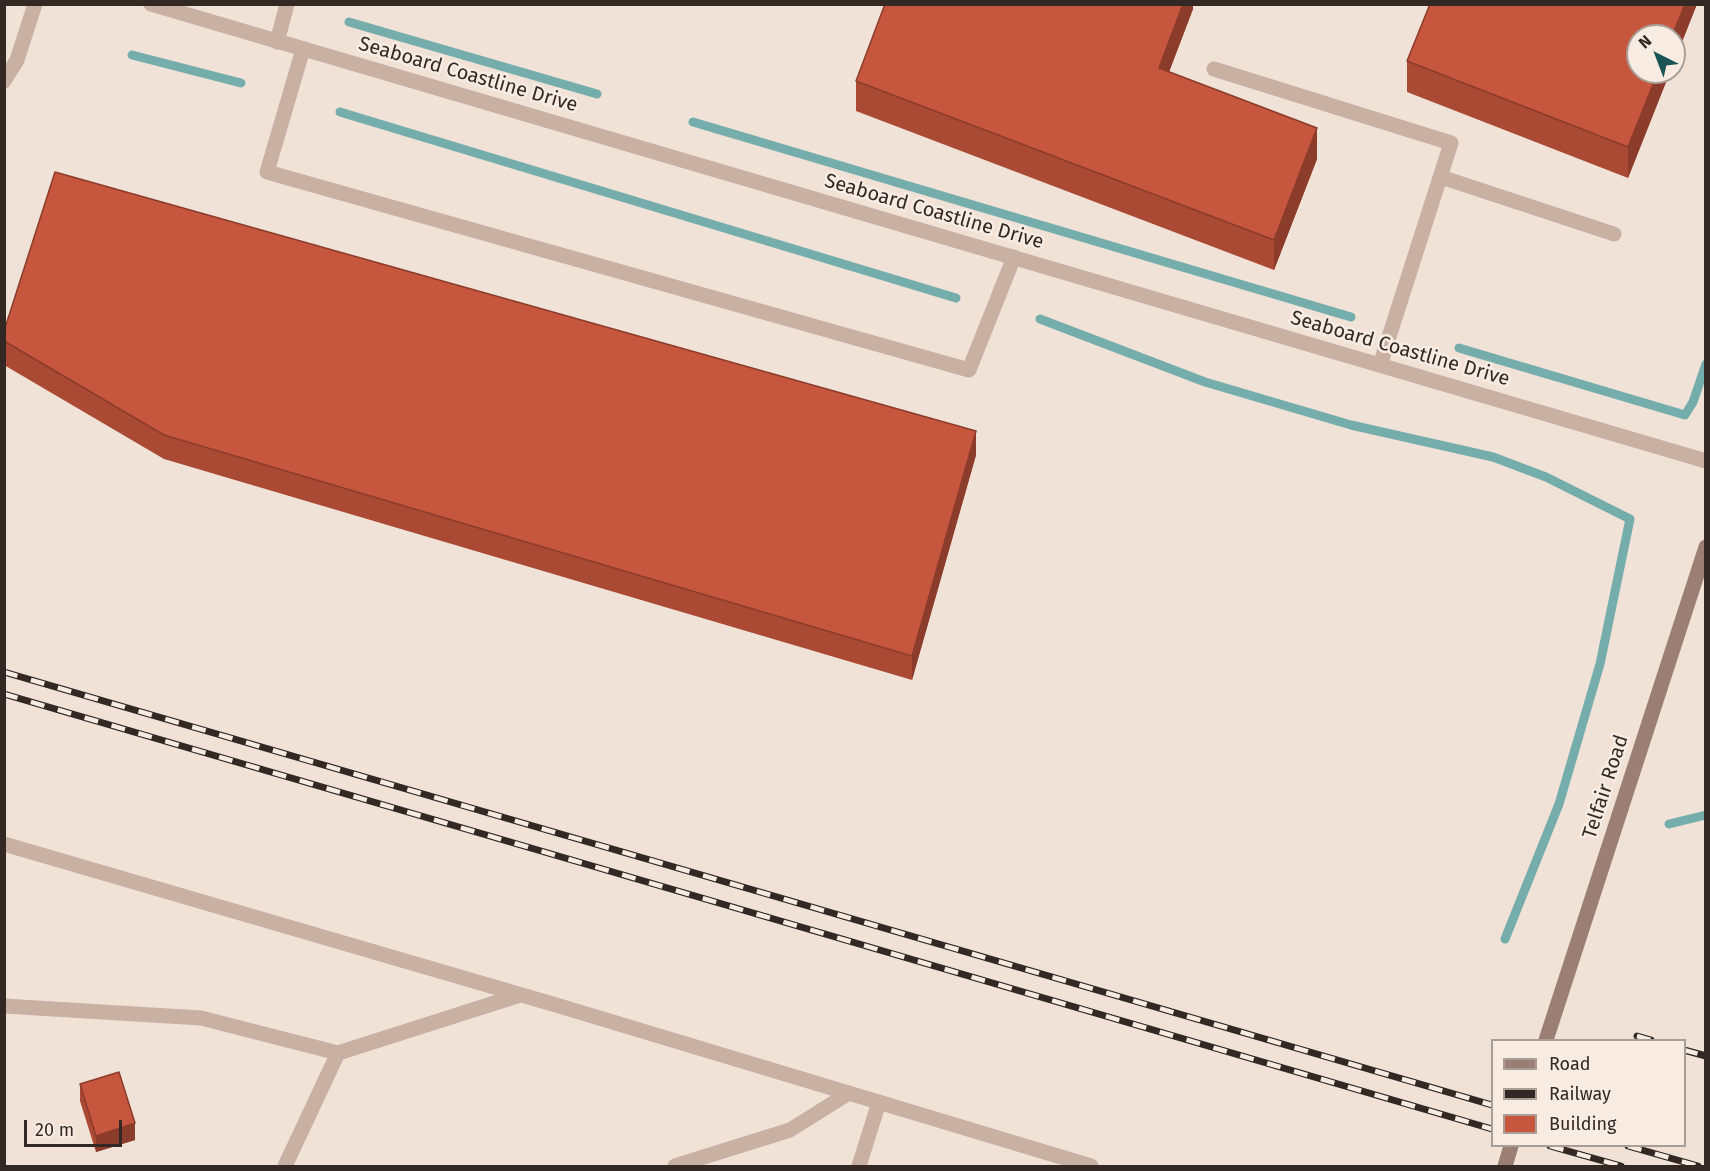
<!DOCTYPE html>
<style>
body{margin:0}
#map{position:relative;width:1710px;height:1171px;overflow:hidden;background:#f0e2d6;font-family:"Fira Sans",sans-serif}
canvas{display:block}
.frame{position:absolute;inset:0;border:6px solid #332824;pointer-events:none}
.legend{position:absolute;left:1491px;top:1039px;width:195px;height:108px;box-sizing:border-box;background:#f8ece2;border:2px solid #a99e96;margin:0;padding:8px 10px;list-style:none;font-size:18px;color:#332824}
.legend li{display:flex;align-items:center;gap:12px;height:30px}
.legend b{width:30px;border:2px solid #a99e96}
.north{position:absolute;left:1626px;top:24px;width:60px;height:60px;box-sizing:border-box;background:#f8ece2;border:2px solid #a99e96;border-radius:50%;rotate:318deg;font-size:16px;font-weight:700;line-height:24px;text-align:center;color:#332824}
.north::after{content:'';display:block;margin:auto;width:21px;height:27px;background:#1a5454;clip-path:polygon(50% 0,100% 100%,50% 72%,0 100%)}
.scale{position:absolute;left:24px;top:1120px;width:98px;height:27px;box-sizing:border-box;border:3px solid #332824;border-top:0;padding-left:8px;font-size:18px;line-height:21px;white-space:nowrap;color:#332824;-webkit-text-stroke:4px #f8ece2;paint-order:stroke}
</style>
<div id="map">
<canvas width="1710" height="1171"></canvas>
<div class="frame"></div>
<ul class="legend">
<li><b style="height:8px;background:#9b7f74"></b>Road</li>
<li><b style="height:8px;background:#332824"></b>Railway</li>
<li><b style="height:16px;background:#c6563e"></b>Building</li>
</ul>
<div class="north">N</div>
<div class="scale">20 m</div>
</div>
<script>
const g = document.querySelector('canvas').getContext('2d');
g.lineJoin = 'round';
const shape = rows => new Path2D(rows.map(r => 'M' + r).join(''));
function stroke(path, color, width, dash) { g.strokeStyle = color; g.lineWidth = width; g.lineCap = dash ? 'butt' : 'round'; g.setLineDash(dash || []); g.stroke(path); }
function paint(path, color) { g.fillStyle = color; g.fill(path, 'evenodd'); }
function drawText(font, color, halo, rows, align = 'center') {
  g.font = font + ' "Fira Sans",sans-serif'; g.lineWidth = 5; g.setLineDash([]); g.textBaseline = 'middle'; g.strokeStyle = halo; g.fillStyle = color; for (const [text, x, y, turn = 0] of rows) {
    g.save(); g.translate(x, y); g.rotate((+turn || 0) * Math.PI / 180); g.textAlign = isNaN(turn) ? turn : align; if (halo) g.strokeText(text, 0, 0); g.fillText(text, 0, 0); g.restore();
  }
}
const stream = shape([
 [349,22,597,94],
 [132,55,241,83],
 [340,112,956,298],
 [693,122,1351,317],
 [1040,319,1205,382,1351,425,1493,457,1546,477,1630,519,1600,664,1559,804,1505,939],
 [1459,348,1685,415,1693,402,1706,364],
 [1669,824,1706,815]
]);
const lane = shape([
 [277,42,287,4],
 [303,49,267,172,969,370,1014,257],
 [1214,69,1451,143,1380,365],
 [4,81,17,60,35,4],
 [1441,177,1614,234],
 [4,844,556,1005,1091,1166],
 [4,1006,201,1018,338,1053,520,995],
 [285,1166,338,1053],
 [675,1166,790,1130,849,1093],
 [859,1166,879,1102]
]);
const street = shape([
 [151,4,1706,461]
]);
const secondary = shape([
 [1546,1040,1706,547],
 [1505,1166,1511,1146]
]);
const rail = shape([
 [4,672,1492,1105],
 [4,694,1492,1129],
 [1637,1036,1651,1040],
 [1684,1050,1706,1056],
 [1550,1146,1621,1166],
 [1628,1146,1698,1166]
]);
const wall = shape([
 [1193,4,1193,9,1169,72,1317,159,1274,270,856,111,856,81],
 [1697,4,1674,62,1674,36,1638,72,1670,72,1628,178,1407,92,1407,61],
 [4,341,976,455,912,680,164,459,4,365],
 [80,1084,135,1140,96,1152,80,1101]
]);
const shadedWall = shape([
 [1183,4,1193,4,1193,9,1159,98,1159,68],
 [1685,4,1697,4,1674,62,1674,36,1672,36],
 [1658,72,1670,72,1628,178,1628,147],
 [1317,128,1317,159,1274,270,1274,240],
 [976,431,976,455,912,680,912,656],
 [135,1123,135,1140,96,1152,96,1136]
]);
const building = shape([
 [885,4,1183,4,1159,68,1317,128,1274,240,856,81,885,4],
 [1430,4,1685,4,1672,36,1638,36,1638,72,1658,72,1628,147,1407,61,1430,4],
 [55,172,976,431,912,656,164,435,4,341,4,331,55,172],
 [119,1072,135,1123,96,1136,80,1084,119,1072]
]);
const streetNames = [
 ["Seaboard Coastline Drive",468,75,16],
 ["Seaboard Coastline Drive",934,212,16],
 ["Seaboard Coastline Drive",1400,349,16],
 ["Telfair Road",1606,787,-72]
];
stroke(stream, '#75adac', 9);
stroke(lane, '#c8b1a2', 15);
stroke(street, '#c8b1a2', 15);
stroke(secondary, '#9b7f74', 15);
stroke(rail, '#332824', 7);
stroke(rail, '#f8ece2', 4.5, [14]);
paint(wall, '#aa4a35');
paint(shadedWall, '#8b3c2b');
paint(building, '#c6563e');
stroke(building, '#8b3c2b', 1.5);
drawText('20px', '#332824', '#f8ece2', streetNames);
</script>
